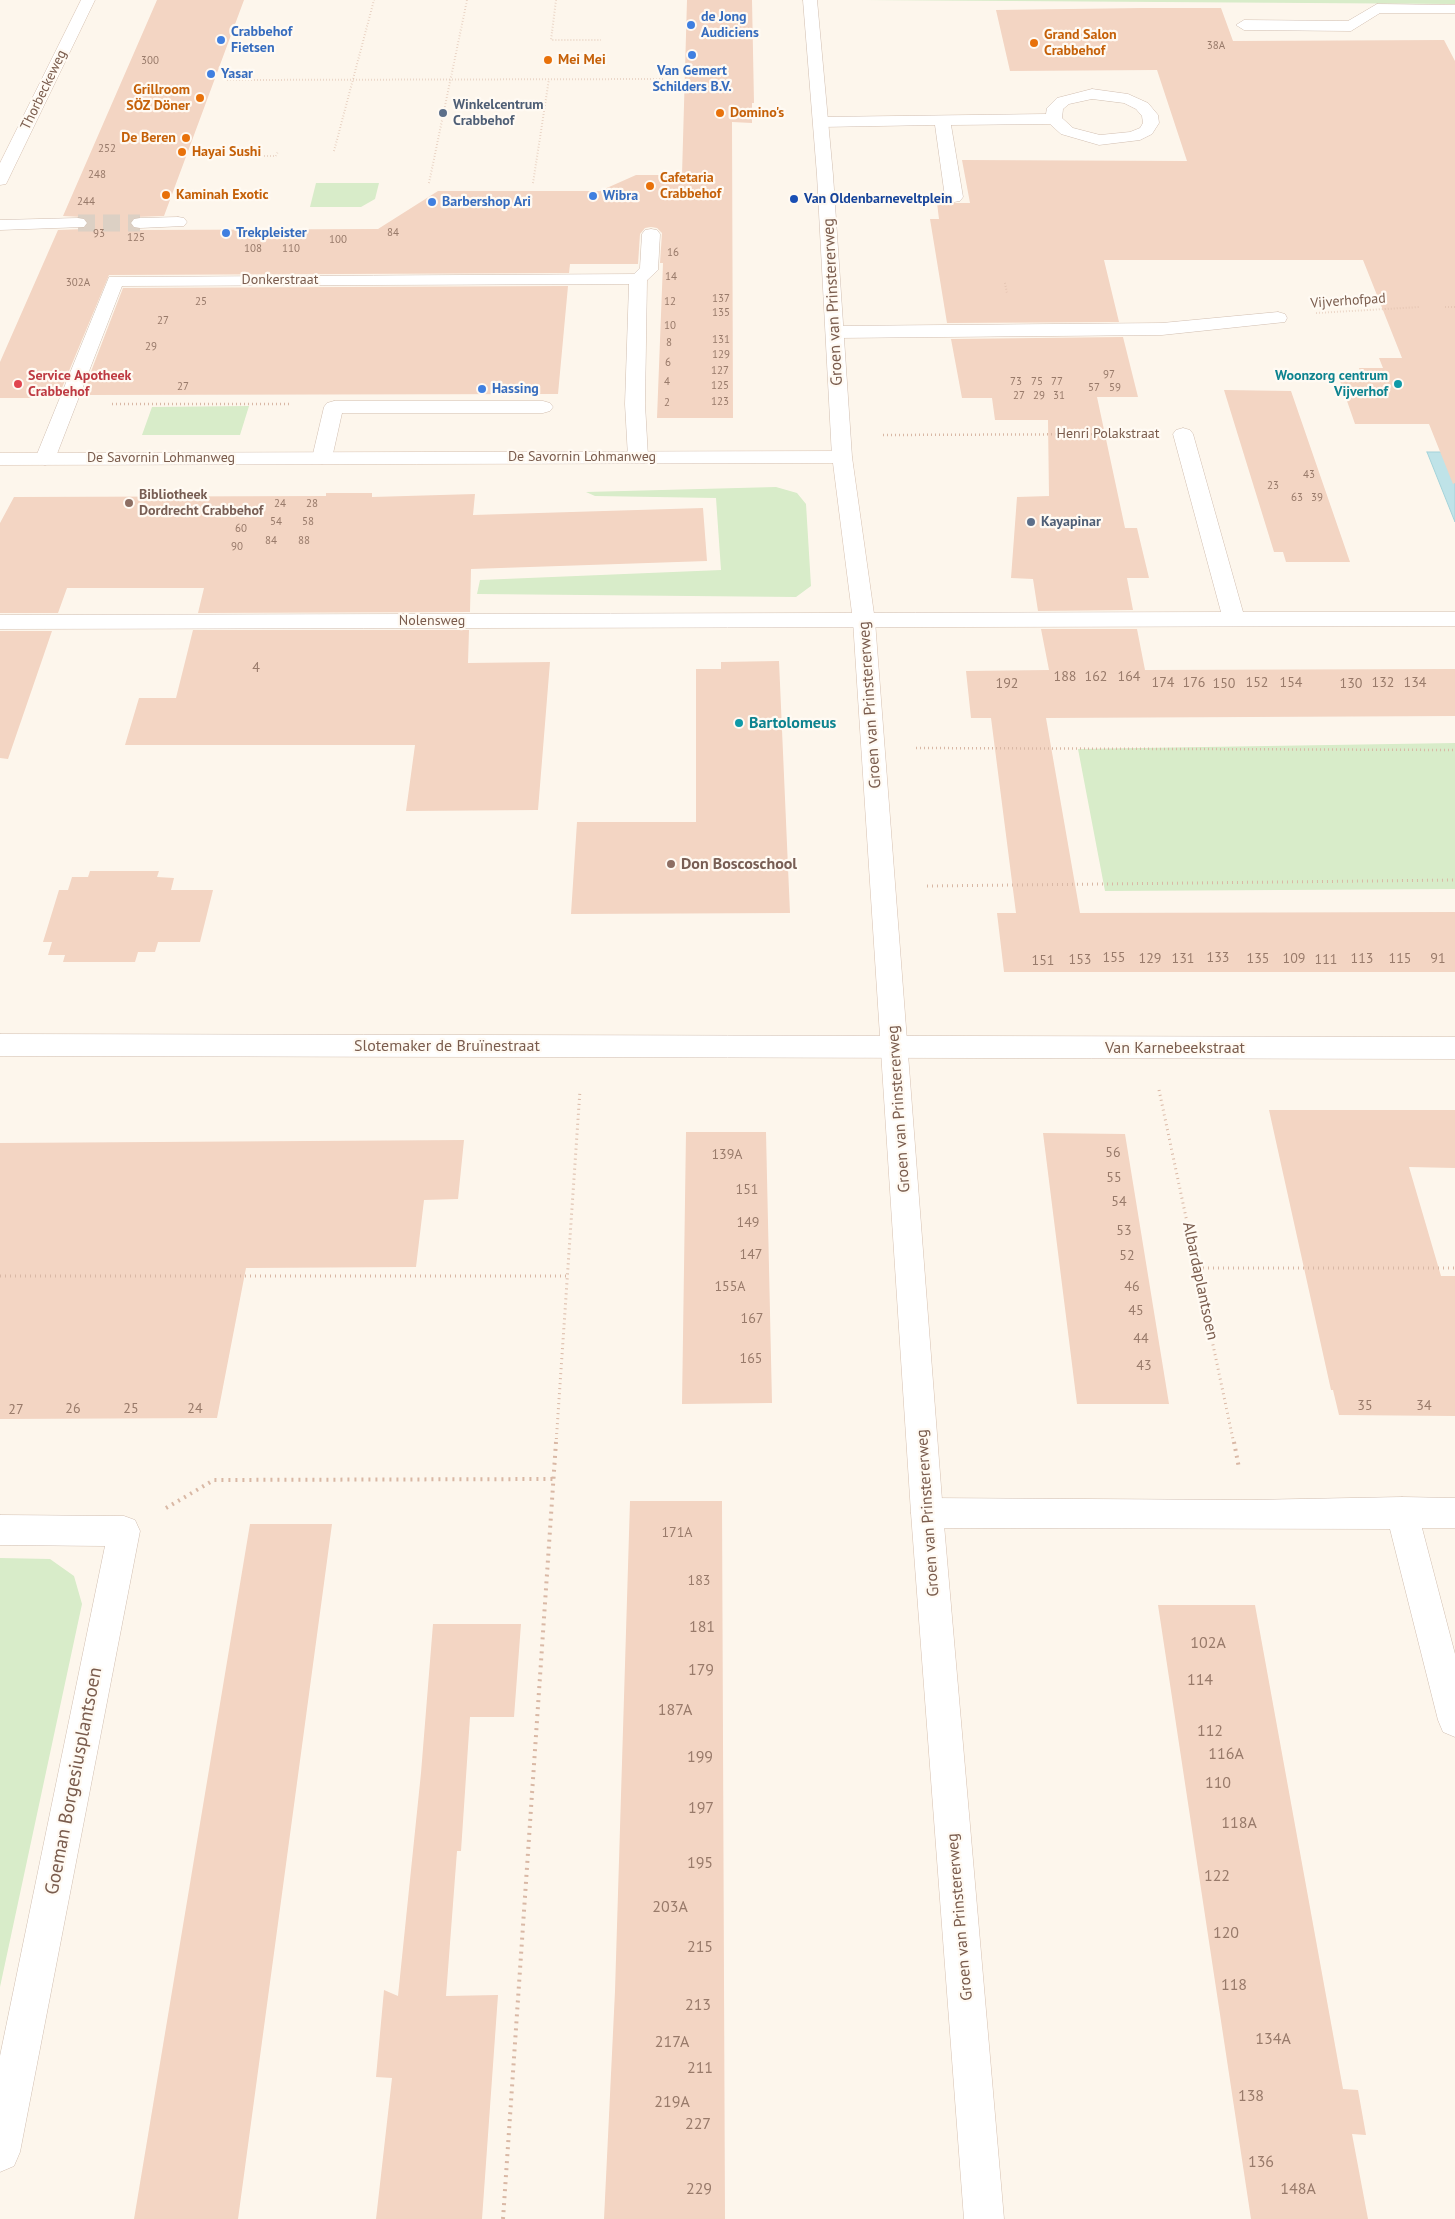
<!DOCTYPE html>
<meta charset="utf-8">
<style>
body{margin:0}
canvas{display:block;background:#fdf6ec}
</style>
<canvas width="1455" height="2219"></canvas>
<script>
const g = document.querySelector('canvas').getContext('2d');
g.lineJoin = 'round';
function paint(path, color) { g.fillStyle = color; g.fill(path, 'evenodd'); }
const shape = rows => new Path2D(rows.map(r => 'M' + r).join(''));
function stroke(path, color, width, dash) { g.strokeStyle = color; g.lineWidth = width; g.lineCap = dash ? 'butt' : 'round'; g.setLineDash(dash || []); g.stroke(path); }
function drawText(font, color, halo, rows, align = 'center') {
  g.font = font + ' "PT Sans",sans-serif'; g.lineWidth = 4.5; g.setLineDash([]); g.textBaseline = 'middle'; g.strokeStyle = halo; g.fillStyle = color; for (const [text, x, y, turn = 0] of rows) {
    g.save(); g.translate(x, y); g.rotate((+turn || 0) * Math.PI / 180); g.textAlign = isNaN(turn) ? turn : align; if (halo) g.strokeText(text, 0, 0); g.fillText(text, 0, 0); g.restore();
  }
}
const green = shape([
 [864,0,1455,0,1455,4],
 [316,183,379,183,375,199,361,207,310,207],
 [249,406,240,435,142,435,152,407],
 [776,487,797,493,806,504,811,586,796,597,477,594,480,580,721,570,716,498,595,496,586,492],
 [1455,743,1455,889,1105,891,1078,749],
 [0,1558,50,1559,74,1576,82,1604,0,1987]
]);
const water = shape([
 [1427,452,1455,452,1455,522,1427,452]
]);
const building = shape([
 [157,0,244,0,164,216,134,217,130,224,134,229,140,230,378,229,438,191,600,191,636,175,682,175,687,0,752,0,754,103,752,103,752,123,732,122,733,418,657,418,663,263,660,263,662,233,657,228,651,227,645,228,640,234,638,264,570,264,569,273,109,275,59,395,42,395,40,398,0,398,0,362,58,230,84,229,88,224,84,217,63,216],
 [1142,8,1221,8,1233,41,1444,40,1455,61,1455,483,1453,484,1429,424,1355,424,1339,378,1362,378,1359,368,1383,368,1379,358,1402,358,1363,260,1104,260,1119,322,947,323,930,219,939,219,937,203,970,203,962,160,1187,161,1157,70,1010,71,996,10],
 [568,286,558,394,82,395,123,288],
 [1123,337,1138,397,1097,397,1125,528,1137,528,1149,578,1127,578,1133,610,1038,611,1033,579,1011,578,1017,497,1049,496,1048,420,995,420,992,398,962,398,951,339],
 [1224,390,1291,391,1350,562,1286,562,1283,552,1274,552],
 [326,493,372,493,372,497,475,494,473,515,703,508,707,561,471,569,470,612,198,613,204,588,67,588,58,613,0,613,0,523,14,497,326,496],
 [1041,629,1137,629,1145,670,1455,669,1455,716,1046,718,1080,913,1455,912,1455,972,1004,972,997,913,1016,913,991,718,971,718,966,671,1049,670],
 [193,630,469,630,468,663,550,662,538,810,406,811,415,745,125,745,139,698,176,698],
 [0,631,52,631,8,759,0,758],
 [779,661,790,913,571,914,577,822,696,822,696,669,721,669,721,662],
 [90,871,159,871,157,877,174,878,171,890,213,890,200,942,158,942,155,952,138,952,135,962,63,962,65,955,48,955,52,942,43,942,59,890,68,890,72,877,88,877],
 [1269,1110,1455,1110,1455,1168,1409,1167,1441,1276,1455,1276,1455,1416,1339,1415,1333,1390,1331,1390],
 [686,1132,766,1132,772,1403,682,1404],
 [1043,1133,1125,1134,1169,1404,1077,1404],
 [464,1140,458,1199,424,1200,416,1267,246,1268,217,1418,0,1419,0,1143],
 [630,1501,722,1501,725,2219,604,2219,615,1991],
 [250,1524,332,1524,238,2219,134,2219],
 [1158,1605,1255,1605,1343,2089,1358,2090,1366,2135,1352,2134,1368,2219,1251,2219],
 [433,1624,521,1624,514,1717,470,1717,461,1851,457,1851,446,1996,498,1995,482,2219,376,2219,392,2078,376,2077,384,1990,398,1996,421,1773]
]);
const streetTunnel = shape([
 [78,223,140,223]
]);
const pathFar3 = shape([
 [556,0,551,40,601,40],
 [227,80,664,79],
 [334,151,374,0],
 [201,156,276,156,278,151],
 [429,183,467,0],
 [533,183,549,79],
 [1005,283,1007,293],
 [1445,307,1455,307],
 [1316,313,1420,307]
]);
const pathFar2 = shape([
 [112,404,291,404],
 [883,435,1145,434],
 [916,748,1455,750]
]);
const pathFar1 = shape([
 [927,886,1455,880],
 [1159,1090,1234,1444],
 [1198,1268,1455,1268],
 [0,1276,567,1276],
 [556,1444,580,1090]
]);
const path = shape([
 [1234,1442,1239,1468],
 [166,1508,214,1480,553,1479],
 [503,2219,556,1442]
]);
const lane = shape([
 [1377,4,1455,5,1455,13,1380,13,1351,31,1244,30,1236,25,1244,20,1348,21,1377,4],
 [1092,89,1128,94,1148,103,1158,115,1159,123,1152,134,1140,140,1099,145,1061,134,1050,124,951,125,963,197,960,201,954,202,948,201,945,197,935,125,821,127,813,122,821,117,1046,114,1047,108,1057,98,1092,89],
 [1092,99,1124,103,1136,109,1142,116,1143,123,1140,128,1130,132,1100,135,1073,128,1062,118,1063,109,1069,104,1092,99],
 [651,229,657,230,660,234,658,270,644,283,632,283,629,279,640,268,642,234,645,230,651,229],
 [1278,312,1285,314,1287,318,1285,322,1162,335,835,338,828,336,826,332,828,328,835,326,1162,323,1278,312]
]);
const street = shape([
 [803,0,817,0,833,175,852,457,849,461,842,463,835,461,832,457,817,175,803,0],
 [178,217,184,218,187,222,184,226,140,228,134,227,131,223,134,219,140,218,178,217],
 [78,218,84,219,87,223,84,227,0,230,0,220,78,218],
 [638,274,644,275,647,279,645,404,648,457,645,461,638,463,631,461,628,457,625,404,629,284,122,286,55,459,52,463,45,465,38,463,35,459,109,277,638,274],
 [334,401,543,401,550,403,553,407,550,411,543,413,342,413,332,458,329,462,322,464,315,462,312,458,324,407,327,403,334,401],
 [1183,428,1190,430,1193,434,1243,612,1455,612,1455,626,0,629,0,615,1221,612,1173,434,1176,430,1183,428],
 [0,1034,1455,1037,1455,1059,0,1056,0,1034],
 [1402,1497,1455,1498,1455,1528,1422,1528,1455,1654,1455,1737,1443,1732,1438,1720,1390,1529,927,1528,916,1524,911,1513,916,1502,927,1498,1249,1500,1402,1497],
 [0,1515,124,1516,135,1520,140,1531,20,2152,14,2166,0,2172,0,2056,105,1546,0,1545,0,1515]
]);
const secondary = shape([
 [81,0,95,0,8,180,6,184,0,185,0,163,81,0],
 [842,451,849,453,852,457,875,621,943,1513,1004,2219,964,2219,911,1513,853,621,833,463,0,465,0,453,842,451]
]);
const markers = [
 [691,25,5,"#3f7fe0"],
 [221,40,5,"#3f7fe0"],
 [1034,43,5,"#e8710a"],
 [692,55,5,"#3f7fe0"],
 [548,60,5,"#e8710a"],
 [211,74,5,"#3f7fe0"],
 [200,98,5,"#e8710a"],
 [443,113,5,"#5c6f8a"],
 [720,113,5,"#e8710a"],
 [186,138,5,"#e8710a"],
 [182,152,5,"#e8710a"],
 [650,186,5,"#e8710a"],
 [166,195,5,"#e8710a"],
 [593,196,5,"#3f7fe0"],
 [794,199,5,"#1a4fb4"],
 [432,202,5,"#3f7fe0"],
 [226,233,5,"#3f7fe0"],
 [18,384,5,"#e0444e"],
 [1398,384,5,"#0f9aa8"],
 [482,389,5,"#3f7fe0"],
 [129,503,5,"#8d6e63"],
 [1031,522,5,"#5c6f8a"],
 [739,723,5,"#0f9aa8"],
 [671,864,5,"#8d6e63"]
];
const farNumbernames = [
 ["38A",1216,46],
 ["300",150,61],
 ["252",107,149],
 ["248",97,175],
 ["244",86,202],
 ["84",393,233],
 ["93",99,234],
 ["125",136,238],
 ["100",338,240],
 ["108",253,249],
 ["110",291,249],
 ["16",673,253],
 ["14",671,277],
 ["302A",78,283],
 ["137",721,299],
 ["25",201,302],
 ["12",670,302],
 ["135",721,313],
 ["27",163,321],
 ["10",670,326],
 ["131",721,340],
 ["8",669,343],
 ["29",151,347],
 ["129",721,355],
 ["6",668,363],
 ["127",720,371],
 ["97",1109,375],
 ["4",667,382],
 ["73",1016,382],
 ["75",1037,382],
 ["77",1057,382],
 ["125",720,386],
 ["27",183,387],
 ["57",1094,388],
 ["59",1115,388],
 ["27",1019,396],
 ["29",1039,396],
 ["31",1059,396],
 ["123",720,402],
 ["2",667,403],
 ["43",1309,475],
 ["23",1273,486],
 ["63",1297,498],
 ["39",1317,498],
 ["24",280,504],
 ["28",312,504],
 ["54",276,522],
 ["58",308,522],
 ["60",241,529],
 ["84",271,541],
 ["88",304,541],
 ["90",237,547]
];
const farShopnames = [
 ["de Jong",701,17],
 ["Audiciens",701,33],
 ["Crabbehof",231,32],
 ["Fietsen",231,48],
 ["Van Gemert",692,71,"center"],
 ["Schilders B.V.",692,87,"center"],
 ["Yasar",221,74],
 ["Wibra",603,196],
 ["Barbershop Ari",442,202],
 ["Trekpleister",236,233],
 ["Hassing",492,389]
];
const farFoodnames = [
 ["Grand Salon",1044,35],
 ["Crabbehof",1044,51],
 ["Mei Mei",558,60],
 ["Grillroom",190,90,"right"],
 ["SÖZ Döner",190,106,"right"],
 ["Domino's",730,113],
 ["De Beren",176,138,"right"],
 ["Hayai Sushi",192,152],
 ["Cafetaria",660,178],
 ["Crabbehof",660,194],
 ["Kaminah Exotic",176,195]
];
const farStreetnames = [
 ["Thorbeckeweg",44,90,-64],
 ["Donkerstraat",280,280],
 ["Vijverhofpad",1348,301,-4],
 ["Henri Polakstraat",1108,434],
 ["De Savornin Lohmanweg",582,457],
 ["De Savornin Lohmanweg",161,458],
 ["Nolensweg",432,621]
];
const farServicenames = [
 ["Winkelcentrum",453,105],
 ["Crabbehof",453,121],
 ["Kayapinar",1041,522]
];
const farTransitnames = [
 ["Van Oldenbarneveltplein",804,199]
];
const farHealthnames = [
 ["Service Apotheek",28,376],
 ["Crabbehof",28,392]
];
const farCulturenames = [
 ["Woonzorg centrum",1388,376],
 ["Vijverhof",1388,392]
];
const farEducationnames = [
 ["Bibliotheek",139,495],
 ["Dordrecht Crabbehof",139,511]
];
const numberNames = [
 ["4",256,668],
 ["188",1065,677],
 ["162",1096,677],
 ["164",1129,677],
 ["174",1163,683],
 ["176",1194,683],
 ["152",1257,683],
 ["154",1291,683],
 ["132",1383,683],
 ["134",1415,683],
 ["192",1007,684],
 ["150",1224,684],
 ["130",1351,684],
 ["155",1114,958],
 ["133",1218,958],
 ["129",1150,959],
 ["131",1183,959],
 ["135",1258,959],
 ["109",1294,959],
 ["113",1362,959],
 ["115",1400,959],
 ["91",1438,959],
 ["153",1080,960],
 ["111",1326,960],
 ["151",1043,961],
 ["56",1113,1153],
 ["139A",727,1155],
 ["55",1114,1178],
 ["151",747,1190],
 ["54",1119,1202],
 ["149",748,1223],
 ["53",1124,1231],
 ["147",751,1255],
 ["52",1127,1256],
 ["155A",730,1287],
 ["46",1132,1287],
 ["45",1136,1311],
 ["167",752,1319],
 ["44",1141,1339],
 ["165",751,1359],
 ["43",1144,1366],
 ["35",1365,1406],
 ["34",1424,1406],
 ["26",73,1409],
 ["25",131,1409],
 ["24",195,1409],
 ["27",16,1410],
 ["171A",677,1533],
 ["183",699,1581]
];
const streetNames = [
 ["Groen van Prinstererweg",833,302,-93],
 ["Groen van Prinstererweg",870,705,-94],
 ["Slotemaker de Bruïnestraat",447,1046],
 ["Van Karnebeekstraat",1175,1048],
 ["Groen van Prinstererweg",899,1109,-94],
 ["Albardaplantsoen",1200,1281,78],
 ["Groen van Prinstererweg",928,1513,-94],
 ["Groen van Prinstererweg",960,1917,-95]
];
const cultureNames = [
 ["Bartolomeus",749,723]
];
const educationNames = [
 ["Don Boscoschool",681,864]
];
const nearNumbernames = [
 ["181",702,1627],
 ["102A",1208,1643],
 ["179",701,1670],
 ["114",1200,1680],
 ["187A",675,1710],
 ["112",1210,1731],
 ["116A",1226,1754],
 ["199",700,1757],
 ["110",1218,1783],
 ["197",701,1808],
 ["118A",1239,1823],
 ["195",700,1863],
 ["122",1217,1876],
 ["203A",670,1907],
 ["120",1226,1933],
 ["215",700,1947],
 ["118",1234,1985],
 ["213",698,2005],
 ["134A",1273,2039],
 ["217A",672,2042],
 ["211",700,2068],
 ["138",1251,2096],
 ["219A",672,2102],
 ["227",698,2124],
 ["136",1261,2162],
 ["229",699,2189],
 ["148A",1298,2189]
];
const nearStreetnames = [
 ["Goeman Borgesiusplantsoen",74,1781,-79]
];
paint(green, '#d8ecc9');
paint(water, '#bfe3e8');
stroke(water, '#a5d3da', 1);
paint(building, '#f3d5c3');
stroke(streetTunnel, '#dcd0c4', 17, [17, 8]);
stroke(lane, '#d1beb0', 1);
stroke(street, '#d1beb0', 1);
stroke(secondary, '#d6c0b0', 1);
stroke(pathFar3, '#d9b8a5', 2, [0.5, 2.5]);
stroke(pathFar2, '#d9b8a5', 2.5, [1, 3]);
stroke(pathFar1, '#d9b8a5', 3, [1, 4]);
stroke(path, '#d9b8a5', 4, [2, 5]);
paint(lane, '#fff');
paint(street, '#fff');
paint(secondary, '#fff');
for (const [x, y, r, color] of markers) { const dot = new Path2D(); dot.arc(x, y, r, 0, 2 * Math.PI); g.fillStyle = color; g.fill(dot); stroke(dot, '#fffaf3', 2); }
drawText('11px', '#987a6a', null, farNumbernames);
drawText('bold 14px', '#366cbe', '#fffaf3', farShopnames, 'left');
drawText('bold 14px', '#c56008', '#fffaf3', farFoodnames, 'left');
drawText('14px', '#7a5c4d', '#fffaf3', farStreetnames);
drawText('bold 14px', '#4e5e75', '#fffaf3', farServicenames, 'left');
drawText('bold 14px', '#164399', '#fffaf3', farTransitnames, 'left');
drawText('bold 14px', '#be3a42', '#fffaf3', farHealthnames, 'left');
drawText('bold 14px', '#0d838f', '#fffaf3', farCulturenames, 'right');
drawText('bold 14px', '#785e54', '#fffaf3', farEducationnames, 'left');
drawText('14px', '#987a6a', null, numberNames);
drawText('16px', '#7a5c4d', '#fffaf3', streetNames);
drawText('bold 16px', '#0d838f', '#fffaf3', cultureNames, 'left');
drawText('bold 16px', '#785e54', '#fffaf3', educationNames, 'left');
drawText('16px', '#987a6a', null, nearNumbernames);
drawText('19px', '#7a5c4d', '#fffaf3', nearStreetnames);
</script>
